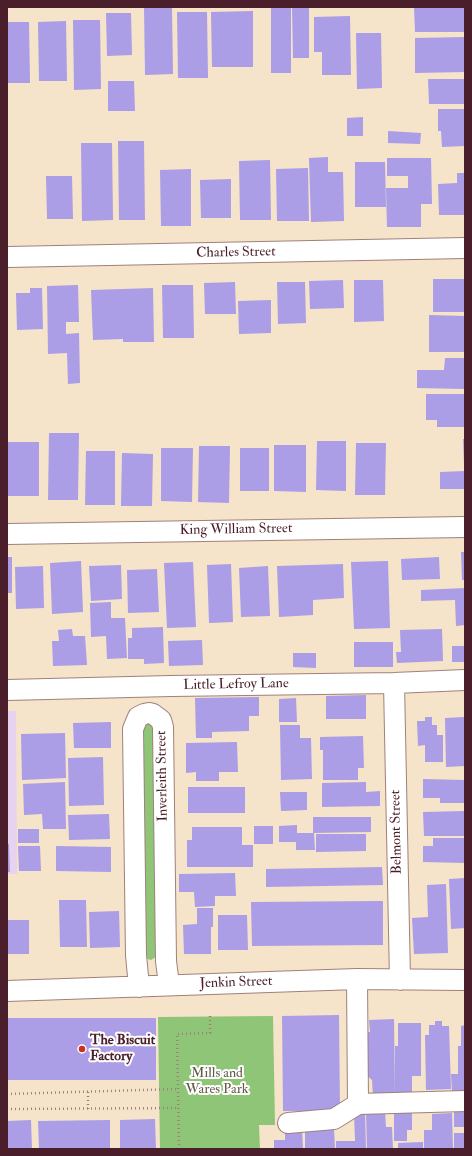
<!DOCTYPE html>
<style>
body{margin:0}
#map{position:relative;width:472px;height:1156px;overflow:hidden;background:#f5e3ca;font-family:"IM FELL Double Pica",serif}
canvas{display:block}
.frame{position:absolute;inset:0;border:8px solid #4a1f2b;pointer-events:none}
</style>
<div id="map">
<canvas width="472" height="1156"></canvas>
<div class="frame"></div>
</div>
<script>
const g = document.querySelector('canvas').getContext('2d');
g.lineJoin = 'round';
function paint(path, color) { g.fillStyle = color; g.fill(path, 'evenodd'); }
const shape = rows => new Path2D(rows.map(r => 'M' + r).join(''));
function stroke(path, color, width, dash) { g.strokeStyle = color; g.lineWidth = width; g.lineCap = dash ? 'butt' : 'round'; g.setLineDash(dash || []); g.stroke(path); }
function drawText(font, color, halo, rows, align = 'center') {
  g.font = font + ' "IM FELL Double Pica",serif'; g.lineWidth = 4; g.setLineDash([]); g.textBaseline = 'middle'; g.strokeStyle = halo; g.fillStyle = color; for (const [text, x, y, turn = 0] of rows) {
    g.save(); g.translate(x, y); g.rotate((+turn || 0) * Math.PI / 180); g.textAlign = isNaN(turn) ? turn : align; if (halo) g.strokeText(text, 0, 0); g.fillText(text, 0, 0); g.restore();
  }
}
const built = shape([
 [7,711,16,711,17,874,7,874]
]);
const green = shape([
 [153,721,156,957,151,960,145,958,139,725],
 [273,1016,275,1125,259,1125,260,1149,160,1149,158,1017]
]);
const building = shape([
 [144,7,172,7,173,74,145,75],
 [271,7,291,7,291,73,271,73],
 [292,7,309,7,309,58,293,58],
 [414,7,465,7,465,32,415,32],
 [253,11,253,67,212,67,211,12],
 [177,12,207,12,208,78,178,78],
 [106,13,131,13,132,55,107,56],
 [350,16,351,75,322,75,322,52,314,52,314,17],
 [73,20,100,20,101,89,74,90],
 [66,21,67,81,39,81,38,22],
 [7,22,29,22,30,83,7,83],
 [356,33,381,33,382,88,357,89],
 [465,37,465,72,415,73,415,38],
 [428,79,465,79,465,104,429,104],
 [108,81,134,81,135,111,108,111],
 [438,109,465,109,465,146,442,147,441,131,438,131],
 [363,117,363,136,347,136,347,118],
 [388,131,421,133,420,144,388,143],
 [118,141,144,141,145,220,119,220],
 [81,143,112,143,113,220,82,221],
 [328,157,328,172,343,172,344,221,311,222,309,158],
 [387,158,431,158,432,204,421,204,421,227,387,227,386,188,408,188,408,176,387,176],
 [270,160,271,220,240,220,239,161],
 [355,162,385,162,386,207,355,207],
 [308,168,309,221,277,221,276,169],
 [191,169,191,226,161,226,160,170],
 [457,173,465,173,465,215,439,215,438,184,457,183],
 [46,176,72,176,73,219,47,219],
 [231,179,231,218,201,218,200,180],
 [433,279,465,279,465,312,433,312],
 [343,280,344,308,310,309,309,281],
 [354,280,383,280,384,321,354,322],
 [235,282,236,314,205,314,204,283],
 [277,282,305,282,306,323,278,324],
 [78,285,79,322,66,322,66,334,79,333,80,383,68,384,67,353,48,354,47,286],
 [162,285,193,285,194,338,163,338],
 [30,288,42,288,43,329,17,330,16,293,30,293],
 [153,288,154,342,123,342,123,339,93,340,91,290],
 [271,300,271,333,239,334,238,301],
 [429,315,465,316,465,352,429,352],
 [445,358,465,358,465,389,417,388,417,370,444,370],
 [426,394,465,394,465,427,437,427,437,420,426,420],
 [49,433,79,433,78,500,48,500],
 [463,439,465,439,465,464,464,464],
 [317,441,346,441,346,491,316,490],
 [7,442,39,442,39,496,7,496],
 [356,443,386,443,385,495,355,495],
 [274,445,306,445,306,492,274,491],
 [199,446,230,446,229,503,198,502],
 [161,448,193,448,192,502,161,501],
 [240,448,269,448,269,491,240,491],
 [86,451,115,451,115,505,85,505],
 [122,453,153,454,152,506,121,506],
 [465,471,465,489,440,489,440,472],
 [461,552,465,552,465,580,462,580],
 [7,557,12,557,12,593,7,593],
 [439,557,440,579,402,580,401,559],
 [81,561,83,612,52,614,50,563],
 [388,561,390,628,354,629,351,562],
 [193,562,196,627,167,628,164,563],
 [231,564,233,622,209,623,207,565],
 [343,564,344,598,313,600,313,615,279,617,277,566],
 [121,565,122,599,91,601,89,566],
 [43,566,44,608,16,609,15,567],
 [268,566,270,616,241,617,239,568],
 [157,569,159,612,128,613,127,570],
 [465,588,465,625,456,626,455,600,421,601,421,590],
 [111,602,111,618,125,618,127,658,107,659,106,636,91,637,90,603],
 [163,627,164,663,144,664,144,659,128,659,128,638,132,638,132,628],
 [72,629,73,636,85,636,87,665,53,666,52,641,59,641,58,630],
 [442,629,443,661,397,663,396,652,401,652,400,630],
 [202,640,203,665,169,666,168,641],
 [354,642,393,642,393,667,354,667],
 [452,646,465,646,465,662,452,662],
 [293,653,316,653,316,668,293,667],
 [366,695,366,719,326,719,326,696],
 [259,697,259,716,249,716,249,731,212,732,212,738,196,738,195,698],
 [296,698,297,722,279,722,279,699],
 [425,717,432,717,432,725,437,725,437,735,443,735,443,762,425,762,425,745,418,746,417,721,425,721],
 [465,717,465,766,446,767,445,718],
 [111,722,111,748,74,748,73,723],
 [280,725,300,725,300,738,311,738,312,779,281,780],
 [65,733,66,778,22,780,21,734],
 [363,736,364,768,358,768,358,780,323,780,323,750,320,750,320,737],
 [237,742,238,772,219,772,219,781,196,781,196,772,186,773,186,743],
 [103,757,104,805,69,806,68,758],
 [423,779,465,780,465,803,440,803,440,798,423,798],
 [65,782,66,829,43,829,42,814,24,815,23,784],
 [366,782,366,792,380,791,380,806,322,807,322,783],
 [188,787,245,787,245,813,188,813],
 [280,792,307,792,307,810,281,811],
 [465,811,465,836,424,836,423,812],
 [109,814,110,839,69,840,68,815],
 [313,817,371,817,371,832,314,833,315,850,296,850,296,842,279,842,279,826,297,825,297,833,313,833],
 [254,826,273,826,273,844,254,844],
 [192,827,242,827,242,845,253,845,253,867,187,867,187,840,192,840],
 [18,829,39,829,39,843,18,843],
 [316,834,366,834,366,851,316,852],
 [433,838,465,838,465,863,423,862,423,846,433,846],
 [7,844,9,844,10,872,7,872],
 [18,846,40,846,41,871,19,871],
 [56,846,111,847,111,872,56,871],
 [382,867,383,885,266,887,266,869],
 [235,873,236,896,215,896,215,906,195,907,194,892,179,892,179,874],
 [465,878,465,928,451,929,449,879],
 [446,884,448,953,414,954,412,918,428,917,427,885],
 [59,900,86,900,87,947,60,947],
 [383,901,383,945,252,946,251,902],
 [197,908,213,908,213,927,211,927,211,954,184,954,183,925,197,924],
 [119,911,120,947,90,948,89,912],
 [218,915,247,915,248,950,218,950],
 [7,920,29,920,29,954,7,954],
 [339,1015,340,1111,283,1111,282,1016],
 [7,1018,156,1018,156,1080,7,1080],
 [394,1019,395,1097,373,1098,372,1080,364,1073,363,1032,370,1032,369,1020],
 [435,1021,442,1021,442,1026,449,1026,451,1089,426,1090,425,1035,429,1035,429,1025,435,1025],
 [398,1023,421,1023,421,1076,412,1076,412,1092,395,1092,395,1046,398,1046],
 [465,1025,465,1092,452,1092,451,1074,458,1074,458,1046,461,1046,461,1026],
 [394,1110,412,1110,412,1130,407,1130,407,1141,394,1141],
 [454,1110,465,1110,465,1127,454,1127],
 [385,1111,386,1127,392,1127,393,1149,367,1149,366,1112],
 [365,1112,366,1149,336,1149,336,1141,355,1141,354,1113],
 [452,1113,453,1149,424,1149,424,1130,432,1130,432,1114],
 [155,1119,156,1149,120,1149,120,1120],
 [31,1120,32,1149,7,1149,7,1121],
 [110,1120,110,1149,39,1149,38,1121],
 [302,1129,303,1149,274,1149,274,1140,285,1140,285,1130],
 [334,1129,335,1149,305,1149,305,1130],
 [454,1133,465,1133,465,1149,454,1149],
 [423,1142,423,1149,398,1149,398,1143]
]);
const path = shape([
 [88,1092,88,1109],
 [7,1094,177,1089],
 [7,1109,178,1108],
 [235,1148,235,1149],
 [179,1149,177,1034,210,1033,210,1014]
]);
const minor = shape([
 [7,257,465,248],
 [7,534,465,527],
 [394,683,400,980],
 [7,690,171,686,394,683,465,680],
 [357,979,358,1104,465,1101],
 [139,987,136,955,133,729,138,717,144,714,149,713,153,714,161,720,163,727,166,961,169,985],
 [7,991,357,979,465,980],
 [288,1123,334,1119,358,1104]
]);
const markers = [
 [82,1049,4,"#c8321e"]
];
const streetNames = [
 ["Charles Street",236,253,-1],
 ["King William Street",236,530,-1],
 ["Little Lefroy Lane",236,685,-1],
 ["Inverleith Street",163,776,-91],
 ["Belmont Street",397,832,-91],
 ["Jenkin Street",236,983,-2]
];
const poiNames = [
 ["The Biscuit",90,1041],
 ["Factory",90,1057]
];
const parkNames = [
 ["Mills and",217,1074],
 ["Wares Park",217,1090]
];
paint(built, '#e7d2ef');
paint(green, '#8fc577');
paint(building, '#ab9de6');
stroke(minor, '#a0817a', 22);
stroke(path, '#a0817a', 2.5, [1, 3]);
stroke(minor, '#fff', 20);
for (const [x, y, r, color] of markers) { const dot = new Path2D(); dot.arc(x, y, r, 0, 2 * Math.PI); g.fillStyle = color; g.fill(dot); stroke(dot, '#fff', 1.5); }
drawText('14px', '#4a1f2b', '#fff', streetNames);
drawText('bold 14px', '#4a1f2b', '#fff', poiNames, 'left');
drawText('14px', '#625946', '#fff', parkNames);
</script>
